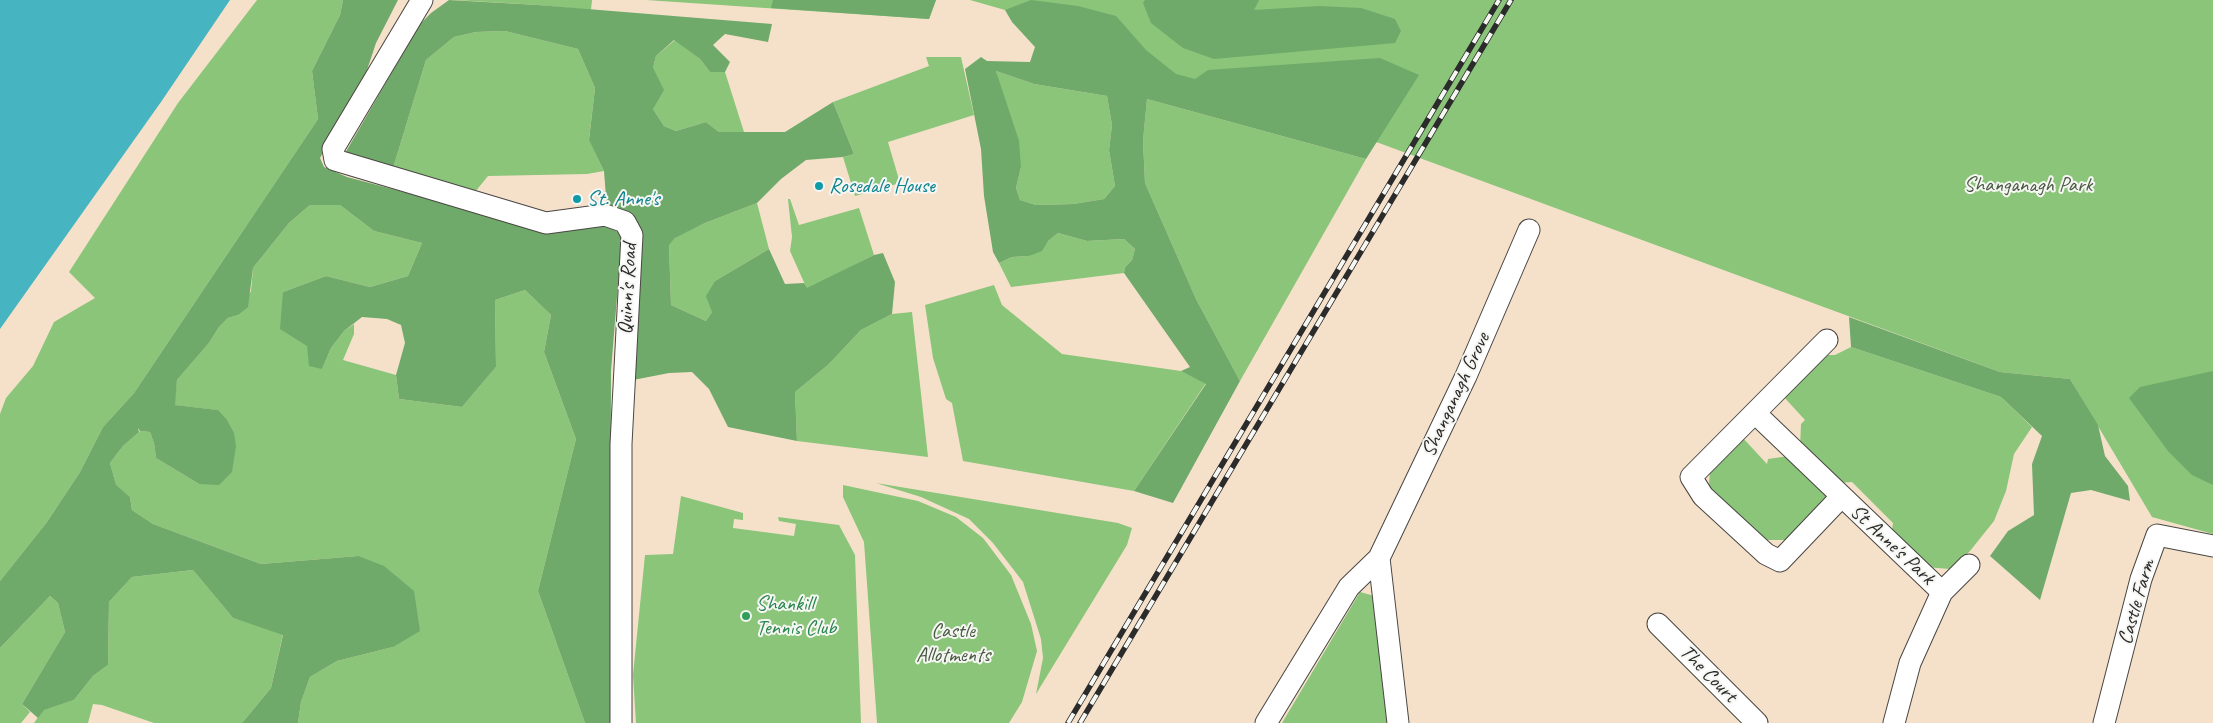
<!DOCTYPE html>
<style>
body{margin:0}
canvas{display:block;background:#f5e1ca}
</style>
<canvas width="2213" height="723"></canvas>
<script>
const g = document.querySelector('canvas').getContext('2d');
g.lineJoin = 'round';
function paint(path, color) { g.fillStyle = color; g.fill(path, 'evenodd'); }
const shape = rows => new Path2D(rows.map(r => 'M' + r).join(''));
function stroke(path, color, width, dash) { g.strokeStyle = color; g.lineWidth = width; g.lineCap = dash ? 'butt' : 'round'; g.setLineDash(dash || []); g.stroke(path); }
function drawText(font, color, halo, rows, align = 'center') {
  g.font = font + ' Caveat,sans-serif'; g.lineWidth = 4; g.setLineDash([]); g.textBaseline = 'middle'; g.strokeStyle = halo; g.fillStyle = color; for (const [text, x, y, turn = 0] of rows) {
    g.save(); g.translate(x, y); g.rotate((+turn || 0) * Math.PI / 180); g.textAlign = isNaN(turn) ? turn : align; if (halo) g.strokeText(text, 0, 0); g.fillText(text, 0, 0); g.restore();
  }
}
const green = shape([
 [257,0,343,0,340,15,312,71,318,119,134,393,103,427,80,472,47,522,0,581,0,414,6,398,33,366,54,322,95,298,69,272,178,103],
 [455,0,592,0,591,10,538,5],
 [646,0,936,0,929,19],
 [970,0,2213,0,2213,534,2152,517,2070,379,2000,372,1379,143,1042,49,1036,13,1005,10],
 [505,31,578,49,595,88,589,139,604,171,587,174,488,176,475,192,393,168,426,60,454,37,476,32],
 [675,40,700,59,710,72,725,72,744,132,719,132,706,122,676,131,664,126,653,109,653,68,656,56],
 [926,57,961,57,974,115,888,142,900,183,855,196,843,157,854,154,833,102,929,66],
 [996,71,1034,84,1107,96,1112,125,1109,150,1115,186,1104,199,1073,204,1036,205,1020,200,1016,188,1021,167],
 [1147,99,1366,159,1240,381,1196,299,1145,183,1143,141],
 [788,199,790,199,799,225,859,208,874,255,807,289,790,251,792,237],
 [757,203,769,249,715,281,712,312,706,321,671,305,669,244,676,237,705,223],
 [310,205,340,205,374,231,422,243,408,276,370,287,326,276,283,292,307,346,322,369,331,348,344,331,354,324,354,334,343,360,396,375,399,399,462,407,496,367,495,300,525,290,551,315,544,352,576,439,538,591,585,723,298,723,301,702,310,677,337,661,393,647,358,556,261,564,153,524,132,510,130,497,116,486,110,463,123,446,140,431,150,432,154,443,156,458,199,484,217,410,174,405,177,380,209,343,219,327,228,318,238,315,251,291,253,268,289,223],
 [1058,233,1087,241,1124,239,1135,249,1132,260,1125,267,1124,273,1011,287,999,263,1012,257,1029,256],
 [994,285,1002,305,1062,354,1181,371,1206,383,1134,491,963,461,952,403,946,399,933,358,925,305],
 [912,312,928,457,797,441,795,392,828,365,861,330,892,314],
 [1851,347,2001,397,2032,427,2014,454,2006,491,1994,521,1970,551,1950,569,1925,567,1891,538,1893,523,1852,482,1839,483,1800,447,1801,424,1805,420,1783,396,1821,355,1835,355],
 [1742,437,1767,464,1768,459,1789,456,1825,491,1827,497,1825,502,1785,540,1762,540,1712,494,1709,486,1710,468],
 [876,483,1118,523,1132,528,1127,545,1036,694,1043,658,1041,639,1023,582,993,543,969,519,921,497],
 [843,485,918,501,956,517,983,538,1011,575,1031,624,1037,651,1022,702,1009,723,877,723,864,542,843,497],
 [681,496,743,513,743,520,734,519,733,528,794,536,796,524,779,521,778,517,839,525,855,555,861,723,636,723,633,675,645,555,673,554],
 [193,570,233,618,283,634,271,688,242,723,154,723,102,705,93,704,88,723,34,723,43,710,74,700,93,676,108,665,109,602,132,577],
 [1360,592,1378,597,1392,723,1282,723],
 [50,596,58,603,65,632,22,704,30,712,21,723,0,723,0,648]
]);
const forest = shape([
 [343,0,398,0,376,43,366,73,320,158,324,167,347,177,554,232,609,226,622,235,611,371,610,723,585,723,538,591,576,439,544,352,551,315,525,290,495,300,496,367,462,407,399,399,396,375,405,343,401,325,387,319,362,317,344,331,331,348,322,369,309,366,307,346,280,329,283,292,326,276,370,287,408,276,422,243,374,231,340,205,310,205,289,223,253,268,248,307,238,315,228,318,219,327,209,343,177,380,175,405,218,410,227,420,234,433,236,446,232,472,219,485,199,484,156,458,154,443,150,432,140,431,138,428,139,432,123,446,110,463,116,485,130,497,132,510,153,524,261,564,358,556,384,566,414,591,420,631,393,647,337,661,310,677,301,702,298,723,242,723,271,688,283,635,233,618,193,570,132,577,109,602,108,665,93,676,74,700,44,710,38,718,22,704,65,632,58,603,50,596,0,648,0,581,47,522,80,472,103,427,134,393,318,119,312,71,340,15],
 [449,0,538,5,772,24,768,42,725,34,713,45,730,62,725,72,710,72,700,59,674,40,656,56,653,68,664,90,653,109,664,126,676,131,706,122,719,132,785,132,833,102,854,154,843,157,806,160,781,179,757,203,705,223,675,238,669,245,671,305,706,321,712,312,706,296,715,281,769,249,785,284,804,283,807,288,874,255,883,253,895,282,892,314,861,330,828,365,795,392,797,441,728,427,709,389,692,372,669,373,628,381,637,238,607,210,604,171,589,140,595,88,578,49,505,31,476,32,454,37,426,60,393,168,344,155,420,24,431,13],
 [773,0,936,0,929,19,771,8],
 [1031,0,1078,6,1116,16,1146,50,1176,74,1195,79,1208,70,1380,58,1419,75,1366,159,1147,99,1143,141,1145,183,1196,299,1240,381,1173,503,1134,491,1206,384,1181,371,1190,367,1124,273,1125,267,1132,260,1135,249,1124,239,1087,241,1058,233,1048,241,1042,251,1029,256,1012,257,999,263,993,252,984,196,981,149,965,69,981,57,987,61,1030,62,1035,47,1012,22,1005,10],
 [996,71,1034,84,1107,96,1112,125,1109,150,1115,186,1104,199,1073,204,1036,205,1020,200,1016,188,1021,167,1019,141],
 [1145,0,1259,0,1254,10,1319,6,1361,8,1395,19,1401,31,1395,43,1214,59,1183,48,1151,23,1143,3],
 [1849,317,2000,372,2070,379,2098,425,2105,456,2128,486,2130,501,2091,490,2071,493,2040,600,1990,556,2008,531,2034,515,2032,464,2042,436,2001,397,1851,347],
 [2213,371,2213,485,2192,475,2168,451,2129,398,2140,387]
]);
const water = shape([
 [0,0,230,0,161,102,0,329]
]);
const minor = shape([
 [422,0,333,149,335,160,546,223,605,215,625,222,632,235,621,444,621,723],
 [1827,340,1691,477,1703,496,1766,554,1780,561,1841,497],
 [1755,413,1942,592,1910,663,1894,723],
 [1942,592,1969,565],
 [1658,624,1757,723],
 [1266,723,1349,587,1379,558],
 [1398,723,1379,558,1466,376,1529,230],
 [2104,723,2141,579,2157,535,2213,546]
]);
const rail = shape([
 [1068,723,1499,0],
 [1080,723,1511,0]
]);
const markers = [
 [819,186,5,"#0f9aa8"],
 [577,199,5,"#0f9aa8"],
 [746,616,5,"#2e9e5b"]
];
const parkNames = [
 ["Shanganagh Park",2028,185],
 ["Castle",953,631],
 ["Allotments",953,655]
];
const cultureNames = [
 ["Rosedale House",829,186],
 ["St. Anne's",587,199]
];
const streetNames = [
 ["Quinn's Road",628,289,-87],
 ["Shanganagh Grove",1456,395,-65],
 ["St Anne's Park",1892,545,43],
 ["Castle Farm",2137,602,-74],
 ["The Court",1708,674,45]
];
const leisureNames = [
 ["Shankill",756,604],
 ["Tennis Club",756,628]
];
paint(green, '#8ac57a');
paint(forest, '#6faa6a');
paint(water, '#47b5c1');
stroke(minor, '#494643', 23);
stroke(minor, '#fff', 21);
stroke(rail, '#2b2b2b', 5.5);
stroke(rail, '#f6f6f2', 4, [11]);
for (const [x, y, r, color] of markers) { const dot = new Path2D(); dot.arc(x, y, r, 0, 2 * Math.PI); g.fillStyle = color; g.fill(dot); stroke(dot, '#f6f6f2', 2); }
drawText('21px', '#485943', '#f6f6f2', parkNames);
drawText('21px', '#0d838f', '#f6f6f2', cultureNames, 'left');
drawText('21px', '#2b2b2b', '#f6f6f2', streetNames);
drawText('21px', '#27864d', '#f6f6f2', leisureNames, 'left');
</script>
